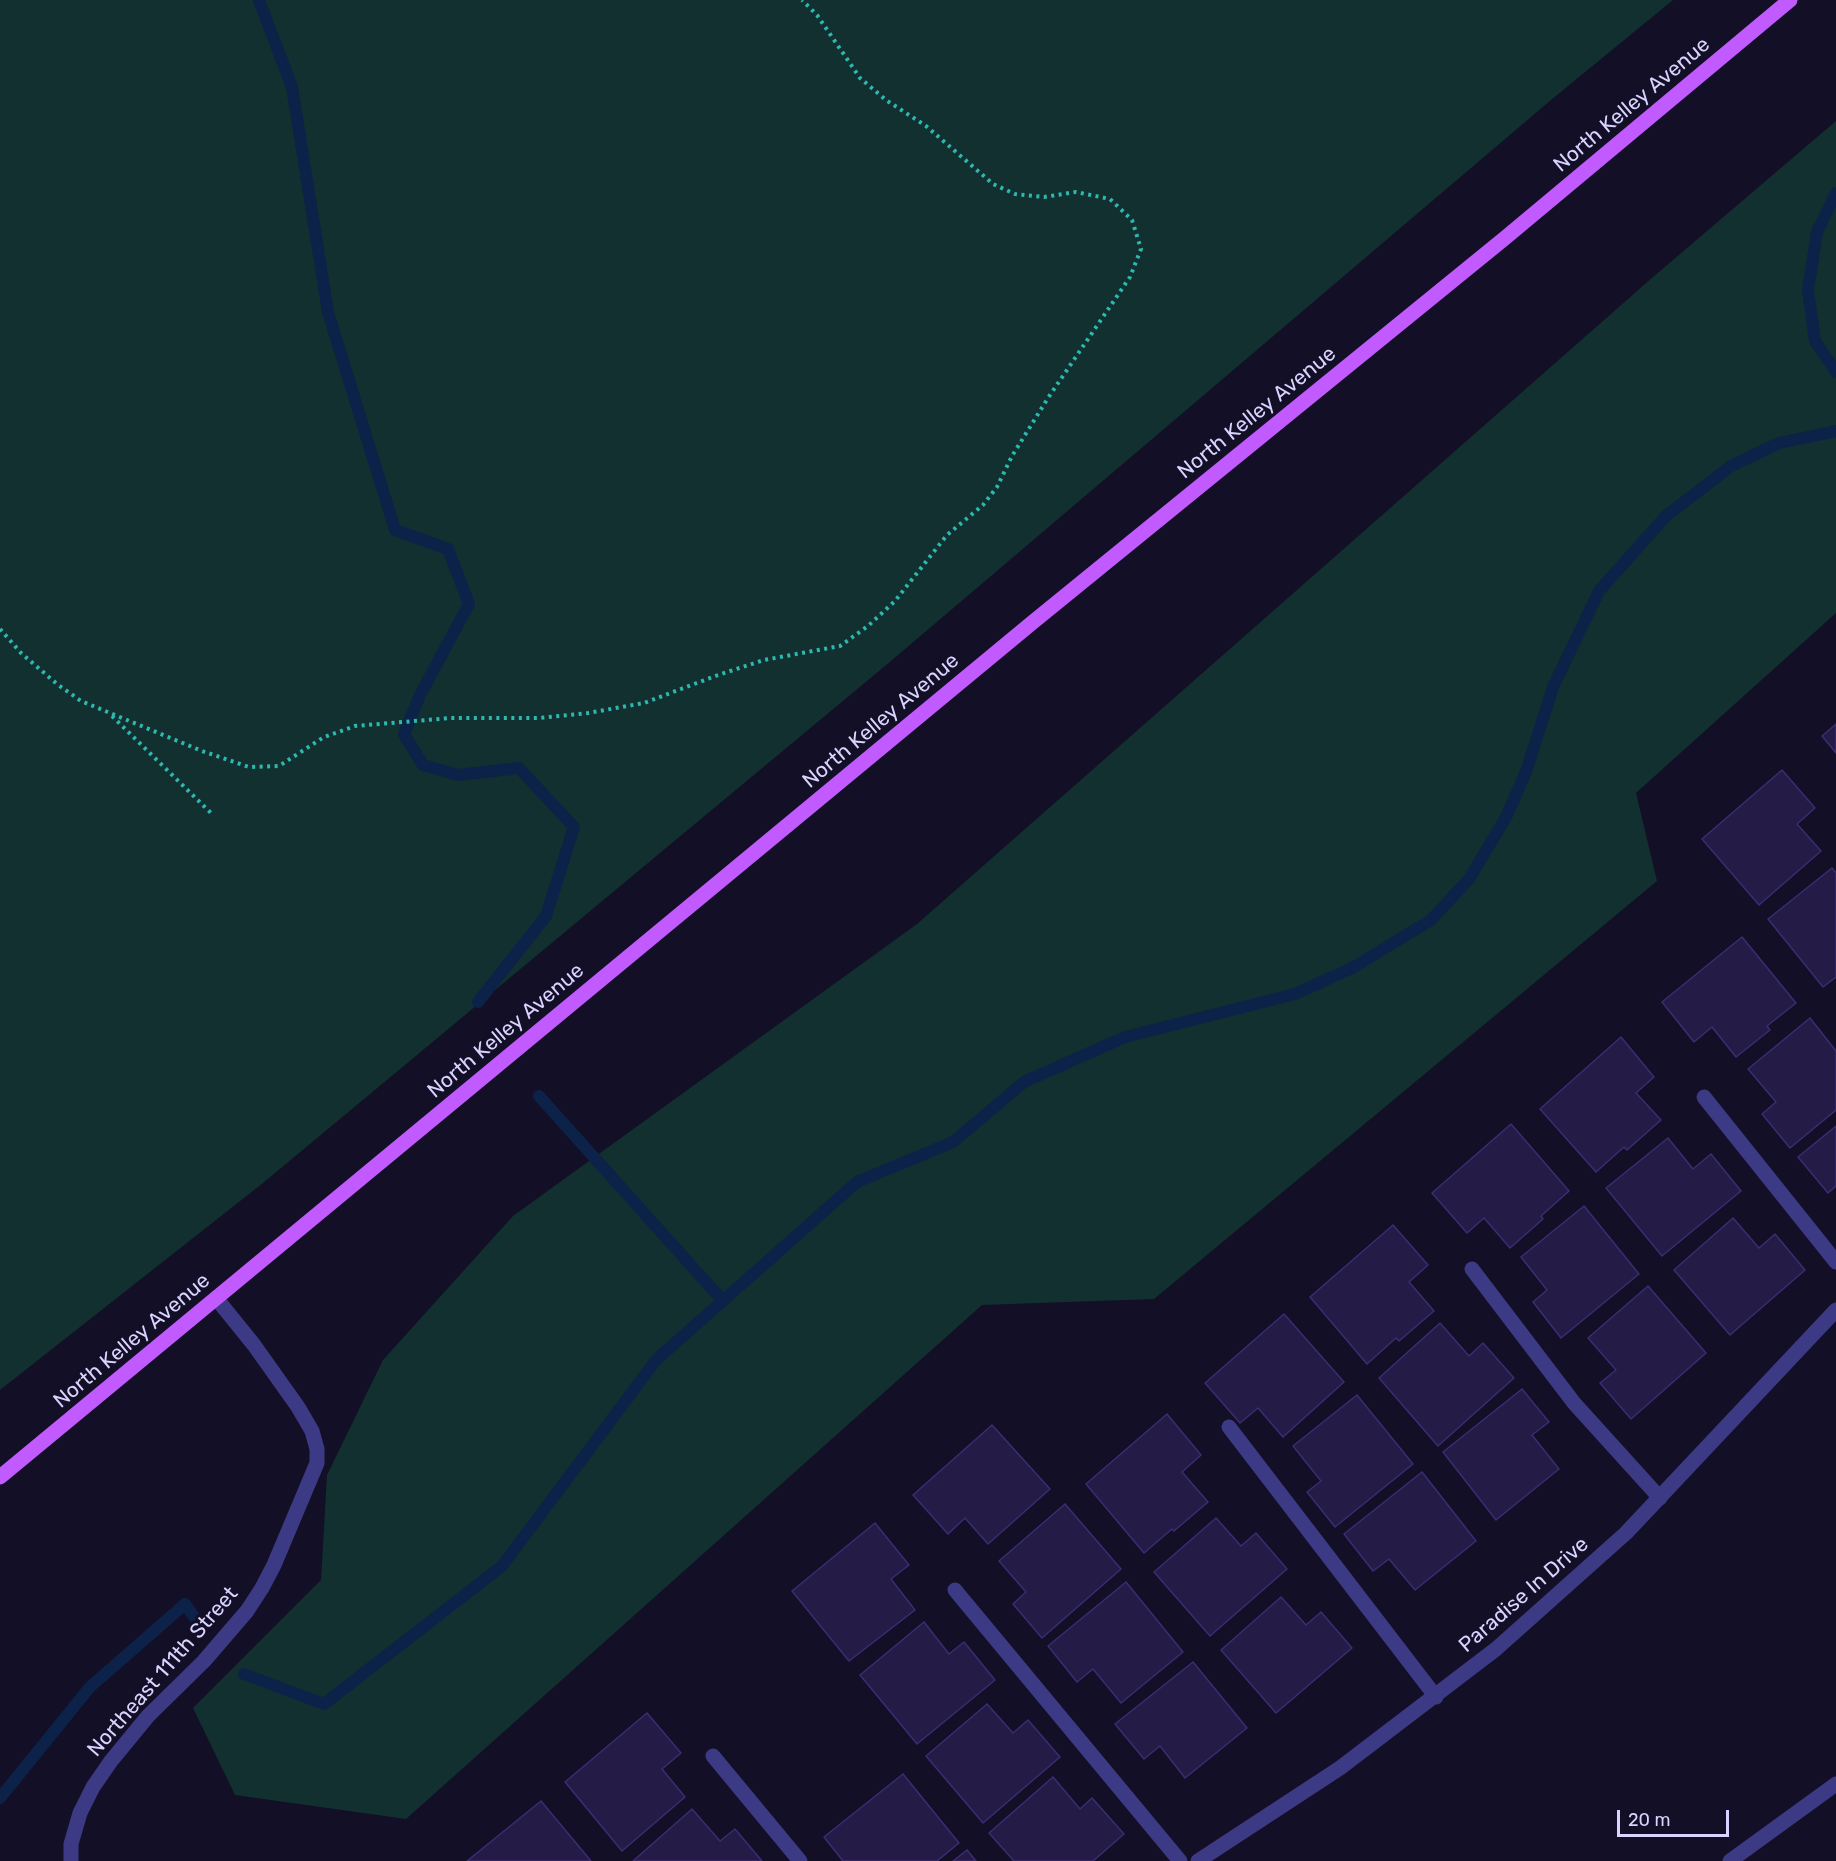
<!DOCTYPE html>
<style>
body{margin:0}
#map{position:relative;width:1836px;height:1861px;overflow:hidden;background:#130f26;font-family:Rubik,sans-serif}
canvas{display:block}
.scale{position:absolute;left:1617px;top:1810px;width:112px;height:27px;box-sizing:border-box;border:3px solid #d9d4ff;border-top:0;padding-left:8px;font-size:18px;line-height:21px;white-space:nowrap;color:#d9d4ff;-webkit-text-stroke:4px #130f26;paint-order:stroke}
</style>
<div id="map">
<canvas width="1836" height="1861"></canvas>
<div class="scale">20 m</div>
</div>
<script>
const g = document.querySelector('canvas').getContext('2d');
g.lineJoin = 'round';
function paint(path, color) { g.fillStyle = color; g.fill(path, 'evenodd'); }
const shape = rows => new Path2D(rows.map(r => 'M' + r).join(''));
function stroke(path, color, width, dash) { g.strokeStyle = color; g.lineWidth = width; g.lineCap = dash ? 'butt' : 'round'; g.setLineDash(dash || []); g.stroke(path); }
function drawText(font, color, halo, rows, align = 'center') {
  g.font = font + ' Rubik,sans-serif'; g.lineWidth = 6; g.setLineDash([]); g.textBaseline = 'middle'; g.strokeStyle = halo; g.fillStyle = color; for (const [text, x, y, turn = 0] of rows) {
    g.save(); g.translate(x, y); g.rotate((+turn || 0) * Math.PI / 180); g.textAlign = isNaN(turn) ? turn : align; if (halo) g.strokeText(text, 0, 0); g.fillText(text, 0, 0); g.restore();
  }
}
const green = shape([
 [0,0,1673,0,1551,100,891,661,263,1183,0,1390],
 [1836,121,1836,613,1636,793,1657,881,1154,1299,982,1305,406,1819,235,1795,193,1708,321,1580,327,1475,383,1360,513,1216,917,924,1653,277]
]);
const stream = shape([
 [259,0,292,87,328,312,395,530,448,549,469,604,420,695,404,734,423,765,458,775,519,768,574,827,546,916,478,1002],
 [1836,193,1817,232,1808,290,1815,341,1836,372],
 [539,1096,723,1301],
 [244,1674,324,1704,502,1566,656,1360,857,1182,953,1142,1024,1082,1125,1037,1295,994,1354,967,1431,920,1469,879,1506,817,1526,772,1553,687,1599,591,1666,516,1731,466,1779,443,1836,431],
 [0,1798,90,1687,185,1604,197,1621]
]);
const building = shape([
 [1836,724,1836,753,1822,736,1836,724],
 [1782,770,1815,808,1797,824,1821,851,1759,905,1702,839,1782,770],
 [1832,868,1836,873,1836,977,1823,987,1768,919,1832,868],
 [1742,937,1796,1003,1767,1026,1770,1030,1736,1057,1712,1027,1694,1042,1662,1002,1742,937],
 [1810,1018,1836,1051,1836,1110,1790,1148,1762,1114,1776,1102,1748,1069,1810,1018],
 [1621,1037,1654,1077,1636,1093,1661,1120,1627,1150,1624,1147,1596,1172,1540,1109,1621,1037],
 [1511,1124,1569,1191,1541,1216,1543,1219,1510,1248,1484,1218,1467,1233,1432,1193,1511,1124],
 [1836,1126,1836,1186,1828,1193,1798,1157,1836,1126],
 [1668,1138,1693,1169,1711,1154,1741,1191,1662,1256,1606,1188,1668,1138],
 [1584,1206,1639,1274,1561,1338,1533,1302,1547,1290,1521,1257,1584,1206],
 [1733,1218,1759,1248,1775,1234,1805,1270,1730,1335,1674,1270,1733,1218],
 [1393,1225,1428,1265,1409,1282,1434,1311,1399,1341,1396,1338,1367,1364,1310,1297,1393,1225],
 [1648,1286,1706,1353,1631,1419,1600,1383,1616,1370,1588,1338,1648,1286],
 [1284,1314,1344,1382,1283,1437,1258,1408,1240,1423,1205,1383,1284,1314],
 [1440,1323,1469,1356,1483,1343,1514,1378,1438,1446,1379,1378,1440,1323],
 [1522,1389,1549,1422,1532,1435,1559,1469,1496,1520,1443,1452,1522,1389],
 [1357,1395,1413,1464,1335,1527,1307,1492,1321,1481,1293,1446,1357,1395],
 [1167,1414,1201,1455,1182,1472,1208,1502,1174,1531,1172,1529,1144,1553,1086,1484,1167,1414],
 [992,1425,1050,1489,988,1544,965,1518,948,1534,913,1495,992,1425],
 [1422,1472,1476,1541,1415,1590,1389,1559,1373,1571,1344,1534,1422,1472],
 [1065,1504,1121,1569,1042,1638,1013,1604,1026,1592,999,1561,1065,1504],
 [1216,1518,1241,1546,1256,1533,1287,1569,1210,1636,1154,1572,1216,1518],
 [875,1523,909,1565,891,1579,915,1610,849,1661,792,1591,875,1523],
 [1126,1582,1183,1652,1121,1703,1093,1669,1077,1682,1048,1646,1126,1582],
 [1281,1597,1306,1625,1321,1612,1352,1648,1276,1713,1221,1650,1281,1597],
 [924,1622,949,1654,964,1642,995,1680,917,1744,860,1675,924,1622],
 [1193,1662,1247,1728,1185,1778,1160,1746,1144,1759,1115,1724,1193,1662],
 [987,1704,1013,1733,1028,1720,1060,1757,983,1823,926,1756,987,1704],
 [647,1713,681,1753,662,1769,685,1797,622,1851,565,1782,647,1713],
 [903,1774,959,1843,937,1861,843,1861,824,1837,903,1774],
 [1053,1777,1080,1809,1092,1798,1124,1834,1093,1861,1014,1861,989,1833,1053,1777],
 [541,1801,591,1861,467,1861,541,1801],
 [692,1809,720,1841,735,1829,762,1861,633,1861,692,1809],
 [967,1850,976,1861,953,1861,967,1850]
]);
const path = shape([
 [0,629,21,653,57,684,81,701,202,751,249,767,279,766,324,737,355,726,451,718,539,718,588,713,644,703,718,675,764,660,840,646,868,626,895,601,947,535,983,505,997,487,1012,456,1048,398,1130,277,1141,249,1132,220,1110,199,1076,192,1044,197,1015,194,993,184,926,126,886,100,860,78,817,15,802,0],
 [112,716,212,814]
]);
const lane = shape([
 [1704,1097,1836,1262],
 [1472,1269,1574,1403,1660,1498]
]);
const street = shape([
 [1229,1427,1436,1697],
 [955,1590,1180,1861],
 [713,1756,800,1861],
 [71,1861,71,1844,80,1813,93,1787,111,1761,148,1716,204,1661,247,1611,262,1588,274,1565,317,1463,317,1449,312,1431,298,1407,254,1345,216,1298],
 [1198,1861,1340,1768,1496,1649,1626,1533,1836,1310],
 [1730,1861,1836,1784]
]);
const primary = shape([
 [0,1477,1033,622,1505,238,1790,0]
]);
const streetNames = [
 ["North Kelley Avenue",1632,105,-40],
 ["North Kelley Avenue",1257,413,-39],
 ["North Kelley Avenue",881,721,-40],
 ["North Kelley Avenue",506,1031,-40],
 ["North Kelley Avenue",132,1341,-40],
 ["Paradise In Drive",1524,1595,-41],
 ["Northeast 111th Street",163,1672,-49]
];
paint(green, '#12302f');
stroke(stream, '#0c2248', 12);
paint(building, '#241b47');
stroke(building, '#3b2d73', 1.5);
stroke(path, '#2fb8b0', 4, [3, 4.5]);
stroke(lane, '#3d3a85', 15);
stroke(street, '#3d3a85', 15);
stroke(primary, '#c25bff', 15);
drawText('21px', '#d9d4ff', '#130f26', streetNames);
</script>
